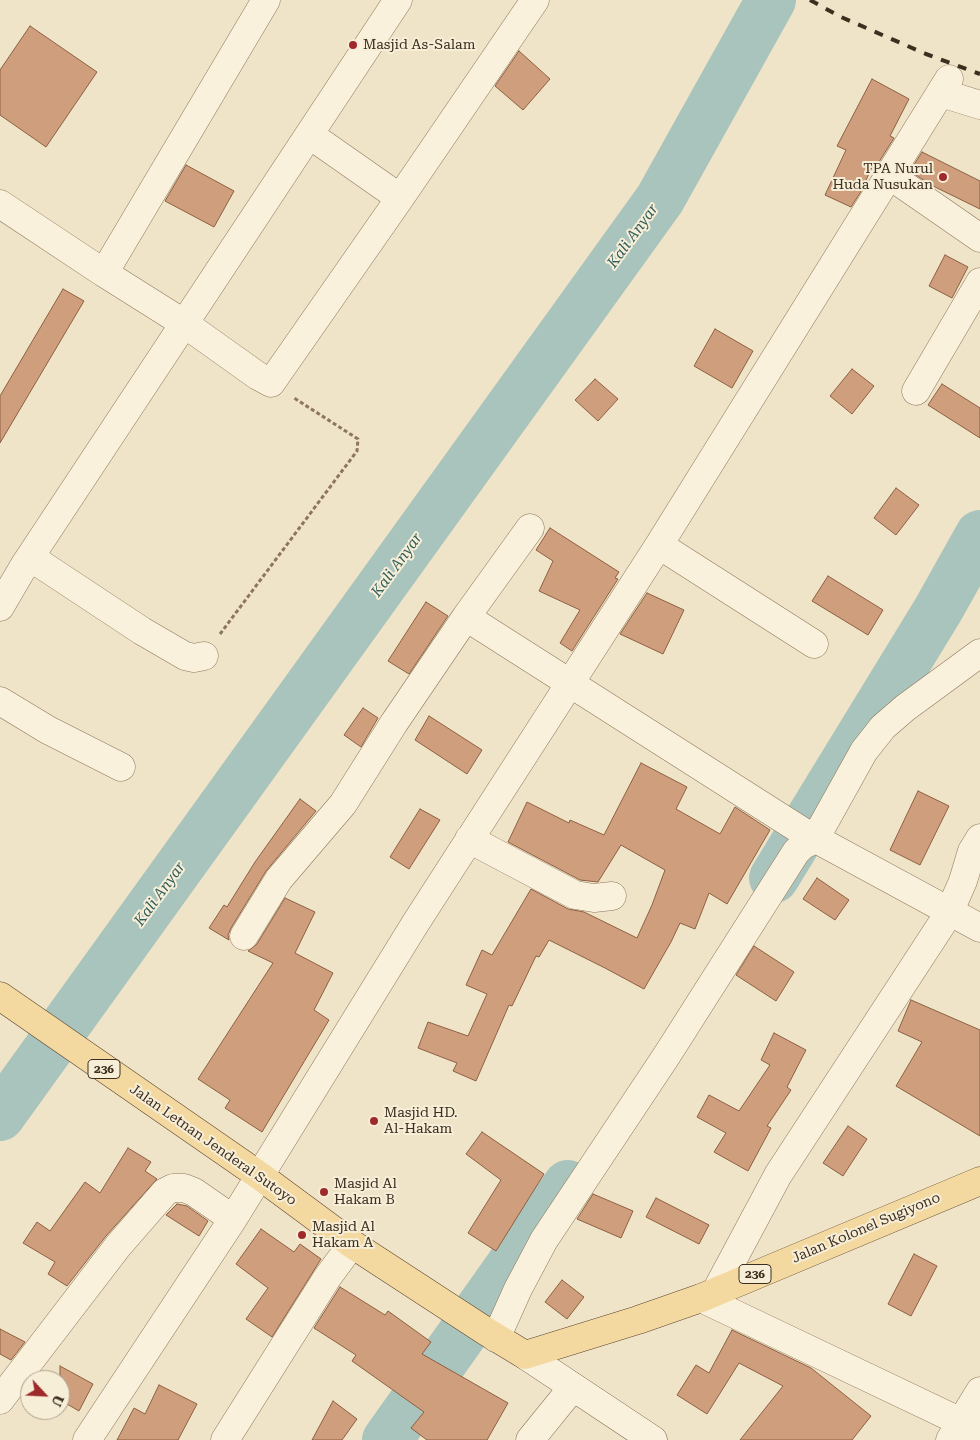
<!DOCTYPE html>
<style>
body{margin:0}
#map{position:relative;width:980px;height:1440px;overflow:hidden;background:#f0e4c8;font-family:"Roboto Serif",serif}
canvas{display:block}
.north{position:absolute;left:20px;top:1370px;width:50px;height:50px;box-sizing:border-box;background:#f7eed8;border:1px solid #ada18e;border-radius:50%;rotate:115deg;font-size:14px;font-weight:700;line-height:20px;text-align:center;color:#3d2e20}
.north::after{content:'';display:block;margin:auto;width:18px;height:22px;background:#9e2a2b;clip-path:polygon(50% 0,100% 100%,50% 72%,0 100%)}
</style>
<div id="map">
<canvas width="980" height="1440"></canvas>
<div class="north">U</div>
</div>
<script>
const g = document.querySelector('canvas').getContext('2d');
g.lineJoin = 'round';
const shape = rows => new Path2D(rows.map(r => 'M' + r).join(''));
function stroke(path, color, width, dash) { g.strokeStyle = color; g.lineWidth = width; g.lineCap = dash ? 'butt' : 'round'; g.setLineDash(dash || []); g.stroke(path); }
function paint(path, color) { g.fillStyle = color; g.fill(path, 'evenodd'); }
function drawText(font, color, halo, rows, align = 'center') {
  g.font = font + ' "Roboto Serif",serif'; g.lineWidth = 4; g.setLineDash([]); g.textBaseline = 'middle'; g.strokeStyle = halo; g.fillStyle = color; for (const [text, x, y, turn = 0] of rows) {
    g.save(); g.translate(x, y); g.rotate((+turn || 0) * Math.PI / 180); g.textAlign = isNaN(turn) ? turn : align; if (halo) g.strokeText(text, 0, 0); g.fillText(text, 0, 0); g.restore();
  }
}
const river = shape([
 [774,878,938,610,980,535],
 [0,1116,660,199,771,0],
 [387,1440,568,1185]
]);
const building = shape([
 [30,26,97,72,46,147,0,115,0,70,30,26],
 [519,51,550,79,523,110,495,86,519,51],
 [872,79,909,99,890,136,894,138,877,165,874,163,860,193,851,207,825,195,846,150,837,146,872,79],
 [922,152,980,181,980,209,931,185,910,171,922,152],
 [186,165,234,191,214,227,165,201,186,165],
 [945,255,968,267,952,298,929,286,945,255],
 [63,289,84,301,0,443,0,396,63,289],
 [715,329,753,351,732,388,694,366,715,329],
 [852,369,874,386,852,414,830,396,852,369],
 [595,379,618,399,598,421,575,400,595,379],
 [942,384,980,408,980,438,928,405,942,384],
 [896,488,919,505,896,535,874,518,896,488],
 [550,528,619,572,615,578,618,579,572,651,560,643,580,610,539,591,553,561,536,550,550,528],
 [828,576,883,610,868,635,812,601,828,576],
 [647,593,684,610,663,654,620,634,647,593],
 [426,602,448,616,409,674,388,661,426,602],
 [363,708,378,718,361,747,344,735,363,708],
 [429,716,482,750,467,774,415,740,429,716],
 [641,763,687,787,676,809,720,834,735,807,770,830,727,904,709,893,695,929,680,923,671,942,644,989,605,968,549,940,539,957,536,956,512,1006,509,1005,476,1081,453,1071,457,1063,418,1048,428,1022,468,1036,487,994,466,985,482,950,492,955,531,889,568,909,584,912,637,938,652,905,665,870,621,845,598,882,580,880,508,842,527,802,569,823,570,820,604,835,641,763],
 [918,791,949,806,920,865,890,850,918,791],
 [300,799,316,811,266,871,231,928,228,935,229,940,209,928,224,905,227,907,255,862,300,799],
 [420,809,440,820,409,869,390,857,420,809],
 [817,878,849,900,835,920,803,899,817,878],
 [285,898,315,912,295,953,333,973,314,1010,329,1020,262,1132,225,1108,230,1100,198,1079,273,963,248,951,257,944,285,898],
 [754,946,794,972,776,1001,736,975,754,946],
 [911,1000,980,1030,980,1136,896,1086,922,1042,898,1031,911,1000],
 [774,1033,806,1050,787,1087,791,1090,767,1126,771,1128,748,1171,714,1152,726,1133,697,1117,709,1095,739,1111,770,1065,761,1060,774,1033],
 [848,1126,867,1139,843,1176,823,1163,848,1126],
 [482,1132,544,1174,496,1251,468,1233,501,1180,466,1154,482,1132],
 [128,1148,151,1162,145,1171,157,1179,106,1236,67,1286,48,1274,55,1262,23,1243,37,1222,50,1231,85,1182,100,1193,128,1148],
 [593,1194,633,1211,621,1238,577,1219,593,1194],
 [656,1198,709,1225,699,1244,646,1217,656,1198],
 [177,1204,187,1206,208,1221,199,1236,166,1215,177,1204],
 [261,1229,294,1252,300,1244,321,1259,272,1337,246,1319,268,1288,236,1264,261,1229],
 [914,1254,937,1266,911,1316,888,1304,914,1254],
 [562,1280,584,1297,567,1319,545,1302,562,1280],
 [340,1287,385,1315,388,1311,431,1342,422,1354,508,1403,487,1440,427,1440,411,1428,424,1412,352,1361,356,1355,314,1328,340,1287],
 [0,1329,25,1342,11,1360,0,1354,0,1329],
 [732,1330,811,1368,871,1416,852,1440,740,1440,783,1386,739,1363,707,1414,677,1395,696,1365,709,1373,732,1330],
 [60,1366,93,1384,79,1411,60,1400,60,1366],
 [159,1385,197,1404,178,1440,117,1440,134,1408,145,1414,159,1385],
 [333,1401,357,1419,342,1440,312,1440,333,1401]
]);
const path = shape([
 [220,634,357,451,358,439,294,398]
]);
const street = shape([
 [941,93,980,105],
 [310,135,400,198],
 [889,175,980,238],
 [0,204,104,273,185,324,258,376,271,383,400,198,535,0],
 [104,273,266,0],
 [916,391,980,282],
 [530,528,466,617,805,833,980,928],
 [659,545,814,644],
 [30,557,142,631,185,656,194,658,204,656],
 [0,607,24,566,398,0],
 [0,701,48,730,121,767],
 [469,839,575,895,594,898,612,896],
 [244,936,279,879,343,804,394,723,466,617],
 [716,1291,778,1175,949,913,963,881,972,851,980,838],
 [701,1298,980,1431],
 [496,1338,518,1289,544,1240,667,1055,796,852,802,846,815,839,864,751,883,727,905,708,980,653],
 [0,1400,118,1246,165,1192,173,1188,184,1188,194,1192,233,1219],
 [87,1440,233,1219,415,924,659,545,949,79],
 [225,1440,327,1278,352,1244],
 [530,1440,573,1387],
 [950,1440,980,1391]
]);
const secondary = shape([
 [525,1355,653,1440]
]);
const primary = shape([
 [0,996,260,1176,352,1244,487,1332,525,1355,638,1320,701,1298,980,1181]
]);
const rail = shape([
 [810,0,841,17,926,54,980,74]
]);
const markers = [
 [353,45,5,"#9e2a2b"],
 [943,177,5,"#9e2a2b"],
 [374,1121,5,"#9e2a2b"],
 [324,1192,5,"#9e2a2b"],
 [302,1235,5,"#9e2a2b"]
];
const shields = [
 [104,1069,32],
 [755,1274,32]
];
const shieldNames = [
 ["236",104,1069],
 ["236",755,1274]
];
const poiNames = [
 ["Masjid As-Salam",363,45],
 ["TPA Nurul",933,169,"right"],
 ["Huda Nusukan",933,185,"right"],
 ["Masjid HD.",384,1113],
 ["Al-Hakam",384,1129],
 ["Masjid Al",334,1184],
 ["Hakam B",334,1200],
 ["Masjid Al",312,1227],
 ["Hakam A",312,1243]
];
const streetNames = [
 ["Jalan Letnan Jenderal Sutoyo",213,1145,35],
 ["Jalan Kolonel Sugiyono",866,1228,-23]
];
const waterNames = [
 ["Kali Anyar",633,236,-54],
 ["Kali Anyar",397,565,-54],
 ["Kali Anyar",160,894,-54]
];
stroke(river, '#a9c4bc', 50);
paint(building, '#cf9f7d');
stroke(building, '#8d5f41', 1);
stroke(street, '#8d765c', 29);
stroke(secondary, '#6f573f', 29);
stroke(primary, '#5b4430', 29);
stroke(path, '#8d765c', 3, [4, 2.5]);
stroke(street, '#faf1dc', 28);
stroke(secondary, '#faf1dc', 28);
stroke(primary, '#f3d9a0', 28);
stroke(rail, '#3d2e20', 4, [9, 9]);
for (const [x, y, r, color] of markers) { const dot = new Path2D(); dot.arc(x, y, r, 0, 2 * Math.PI); g.fillStyle = color; g.fill(dot); stroke(dot, '#f7eed8', 2); }
for (const [x, y, w] of shields) { const box = new Path2D(); box.roundRect(x - w / 2, y - 9.5, w, 19, 4); g.fillStyle = '#f7eed8'; g.fill(box); stroke(box, '#3d2e20', 1); }
drawText('bold 12px', '#3d2e20', null, shieldNames);
drawText('14px', '#3d2e20', '#f7eed8', poiNames, 'left');
drawText('14px', '#3d2e20', '#f7eed8', streetNames);
drawText('italic 15px', '#2f5d5a', '#f7eed8', waterNames);
</script>
